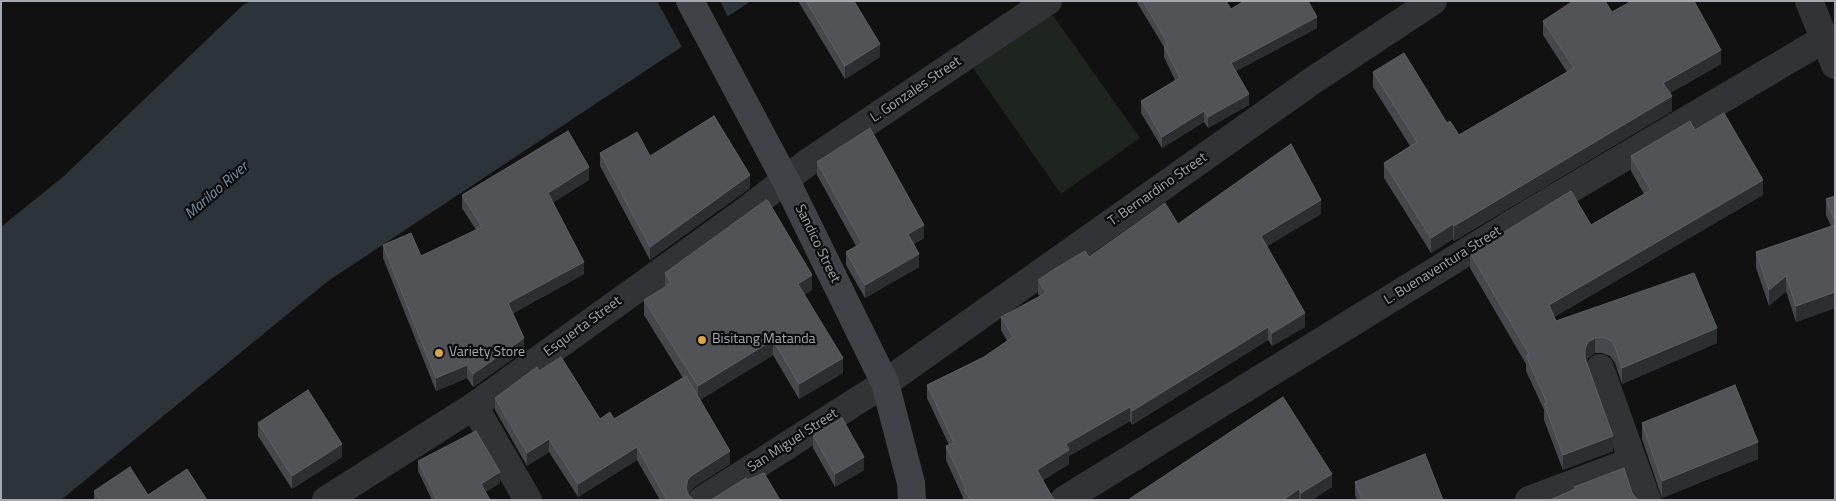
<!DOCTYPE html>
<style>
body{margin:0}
#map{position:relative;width:1836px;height:501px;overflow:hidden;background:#111112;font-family:"Titillium Web",sans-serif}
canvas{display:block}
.frame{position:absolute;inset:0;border:2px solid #a4a8b1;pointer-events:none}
</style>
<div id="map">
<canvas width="1836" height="501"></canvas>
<div class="frame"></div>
</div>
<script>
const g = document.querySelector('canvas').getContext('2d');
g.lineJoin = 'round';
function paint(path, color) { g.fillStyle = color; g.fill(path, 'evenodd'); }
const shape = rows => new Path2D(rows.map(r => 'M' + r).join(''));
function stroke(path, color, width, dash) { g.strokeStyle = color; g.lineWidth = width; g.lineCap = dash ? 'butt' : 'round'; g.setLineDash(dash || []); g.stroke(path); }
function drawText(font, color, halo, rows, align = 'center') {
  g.font = font + ' "Titillium Web",sans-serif'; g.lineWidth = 4.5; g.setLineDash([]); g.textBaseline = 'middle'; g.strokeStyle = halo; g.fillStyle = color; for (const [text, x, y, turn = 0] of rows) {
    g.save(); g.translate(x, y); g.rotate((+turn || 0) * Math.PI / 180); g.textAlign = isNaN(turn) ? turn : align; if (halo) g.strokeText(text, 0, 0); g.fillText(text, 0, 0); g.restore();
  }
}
const green = shape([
 [1052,14,1140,138,1061,194,973,68]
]);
const water = shape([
 [250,1,751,1,328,281,61,500,1,500,1,227,64,176,242,6]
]);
const pier = shape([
 [657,1,720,1,729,19,683,49]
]);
const minor = shape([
 [1809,1,1835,65],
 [1600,368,1647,500],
 [474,406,528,500],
 [326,500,474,406,748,209,807,163,1048,1],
 [702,500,885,383,1312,81,1433,1],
 [1064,500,1528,214,1824,39],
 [1529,500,1632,461]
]);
const secondary = shape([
 [690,1,786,181,885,383,911,483,912,500]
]);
const wall = shape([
 [798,1,854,1,880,57,845,79],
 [1136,1,1226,1,1231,9,1317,28,1236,71,1249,105,1208,128,1204,122,1162,148,1141,113,1141,101,1175,80,1164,57,1164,47],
 [1612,12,1721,64,1670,93,1672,111,1454,241,1453,239,1431,253,1384,178,1384,163,1410,146,1373,87,1373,72,1447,123,1459,135,1567,72,1543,35,1543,21],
 [1695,130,1763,195,1554,317,1556,321,1717,343,1622,384,1615,363,1610,356,1602,353,1595,353,1588,358,1587,361,1613,451,1563,470,1544,420,1544,410,1526,371,1526,364,1470,268,1470,253,1591,225,1644,194,1631,171,1631,156],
 [600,153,650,156,750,188,650,260,600,166],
 [817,162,924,238,914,244,919,267,865,298,846,265,846,252,856,246,817,175],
 [589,180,553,202,584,274,512,314,524,351,473,387,467,378,436,391,383,258,383,245,421,256,476,230,462,208,462,195],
 [1835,196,1835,308,1796,322,1786,291,1769,306,1756,268,1756,252,1831,226,1826,215,1826,199],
 [1321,214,1267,246,1305,327,1272,346,1268,340,1132,425,1130,421,1069,456,1069,464,1043,480,1054,500,964,500,946,460,946,446,949,445,927,398,927,385,984,357,1007,341,1001,330,1001,317,1040,296,1038,294,1038,280,1089,257,1178,224],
 [665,273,812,290,804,295,843,373,799,399,773,355,700,400,730,464,694,487,688,493,689,496,694,500,660,500,637,460,578,497,549,452,527,466,495,410,495,398,539,371,600,419,614,419,683,378,644,315,644,300,665,287],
 [258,423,342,457,292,489,258,436],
 [1642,423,1758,459,1662,498,1642,439],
 [813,435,864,470,835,487,813,448],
 [418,461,500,483,485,492,490,500,432,500,418,471],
 [1355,482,1443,500,1357,500,1355,495],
 [1332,487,1312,500,1128,500],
 [94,491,148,495,207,500,94,500]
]);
const shadedWall = shape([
 [1317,17,1317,28,1231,74,1231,63],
 [880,44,880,57,845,79,845,66],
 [1721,50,1721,64,1663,97,1663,83],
 [1249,94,1249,105,1208,128,1208,117],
 [1672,96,1672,111,1454,241,1454,226],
 [1204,111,1204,122,1162,148,1162,137],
 [589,167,589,180,548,206,548,193],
 [750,175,750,188,650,260,650,247],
 [1763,180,1763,195,1549,320,1549,305],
 [1321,200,1321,214,1261,250,1261,236],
 [1453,224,1453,239,1431,253,1431,238],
 [924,225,924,238,908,247,908,234],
 [919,254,919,267,865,298,865,285],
 [584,262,584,274,508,316,508,303],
 [812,275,812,290,798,299,798,284],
 [1786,276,1786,291,1769,306,1769,290],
 [1835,292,1835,308,1796,322,1796,306],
 [1305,313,1305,327,1272,346,1272,333],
 [1268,327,1268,340,1132,425,1132,411],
 [1717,328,1717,343,1622,384,1622,368],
 [524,338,524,351,473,387,473,374],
 [1595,338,1595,353,1588,358,1585,365,1585,349,1588,342],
 [773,340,773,355,698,401,698,386],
 [843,358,843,373,799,399,799,384],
 [467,365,467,378,436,391,436,378],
 [1130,407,1130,421,1069,456,1069,464,1037,483,1037,470,1066,444],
 [1613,436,1613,451,1563,470,1563,455],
 [549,439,549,452,527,466,527,453],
 [1758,442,1758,459,1662,498,1662,481],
 [342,444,342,457,292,489,292,476],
 [637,447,637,460,578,497,578,484],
 [730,451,730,464,694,487,688,492,687,500,686,488,688,479,694,474],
 [864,457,864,470,835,487,835,474],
 [500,472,500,483,481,495,481,484],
 [1332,474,1332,487,1312,500,1301,500,1301,493],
 [1299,489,1299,500,1283,500]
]);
const building = shape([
 [806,1,854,1,880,44,845,66,806,1],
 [1143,1,1226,1,1231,9,1244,1,1308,1,1317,17,1231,63,1249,94,1208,117,1204,111,1162,137,1141,101,1180,78,1164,46,1168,44,1143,1],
 [1573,1,1605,1,1612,12,1632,1,1694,1,1721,50,1663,83,1672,96,1454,226,1453,224,1431,238,1384,163,1417,142,1373,72,1404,53,1447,123,1450,121,1459,135,1574,68,1543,21,1573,1],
 [1724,113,1763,180,1549,305,1556,321,1694,273,1717,328,1622,368,1615,347,1610,340,1602,337,1595,338,1588,342,1585,349,1585,358,1613,436,1563,455,1544,404,1547,403,1526,356,1529,354,1470,253,1571,191,1591,225,1651,190,1631,156,1690,121,1695,130,1724,113],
 [714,116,750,175,650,247,600,153,637,132,650,156,714,116],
 [870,128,924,225,908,234,919,254,865,285,846,252,862,243,817,162,870,128],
 [568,131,589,167,548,193,584,262,508,303,524,338,473,374,467,365,436,378,383,245,411,233,421,256,482,227,462,195,568,131],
 [1291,144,1321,200,1261,236,1305,313,1272,333,1268,327,1132,411,1130,407,1066,444,1069,450,1037,470,1054,500,971,500,964,490,966,489,946,446,954,443,927,385,984,357,1013,337,1001,317,1046,293,1038,280,1053,270,1085,251,1089,257,1165,203,1178,224,1291,144],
 [1835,196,1835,222,1826,199,1835,196],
 [766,200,768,201,812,275,798,284,843,358,799,384,773,340,698,386,644,300,671,283,665,273,766,200],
 [1835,225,1835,235,1834,235,1835,239,1835,292,1796,306,1786,276,1769,290,1756,252,1835,225],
 [561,357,600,419,610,412,614,419,686,376,730,451,694,474,688,479,686,488,689,496,694,500,667,500,637,447,578,484,549,439,527,453,495,398,537,367,539,371,561,357],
 [1735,385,1758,442,1662,481,1642,423,1735,385],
 [308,390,342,444,292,476,258,423,308,390],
 [1283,397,1332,474,1301,493,1299,489,1283,500,1128,500,1283,397],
 [842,418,864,457,835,474,813,435,842,418],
 [476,431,500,472,481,484,490,500,437,500,418,461,476,431],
 [1425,454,1443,500,1362,500,1355,482,1425,454],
 [130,467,148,495,187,469,207,500,100,500,94,491,130,467],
 [1624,468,1632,493,1637,499,1639,500,1550,500,1575,489,1574,487,1624,468],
 [764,473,780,500,711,500,746,478,747,480,764,473]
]);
const markers = [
 [702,340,5,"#dda73f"],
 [439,353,5,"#dda73f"]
];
const streetNames = [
 ["L. Gonzales Street",916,90,-34],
 ["T. Bernardino Street",1158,190,-35],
 ["Sandico Street",817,244,64],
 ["L. Buenaventura Street",1443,266,-32],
 ["Esquerta Street",583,327,-36],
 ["San Miguel Street",793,441,-33]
];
const poiNames = [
 ["Bisitang Matanda",712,340],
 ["Variety Store",449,353]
];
const waterNames = [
 ["Marilao River",217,191,-41]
];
paint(green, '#1e241e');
paint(water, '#2c3339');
paint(pier, '#111112');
stroke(minor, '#323337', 28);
stroke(secondary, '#414247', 28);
paint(wall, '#47484d');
paint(shadedWall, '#2d2e31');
paint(building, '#515357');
stroke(building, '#5e6065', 1);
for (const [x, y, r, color] of markers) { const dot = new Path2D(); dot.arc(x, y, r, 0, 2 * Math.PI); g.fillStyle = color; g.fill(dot); stroke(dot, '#0c0c0d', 2); }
drawText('14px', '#a4a8b1', '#0c0c0d', streetNames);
drawText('14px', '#a4a8b1', '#0c0c0d', poiNames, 'left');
drawText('italic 15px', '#7e95a9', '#0c0c0d', waterNames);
</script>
